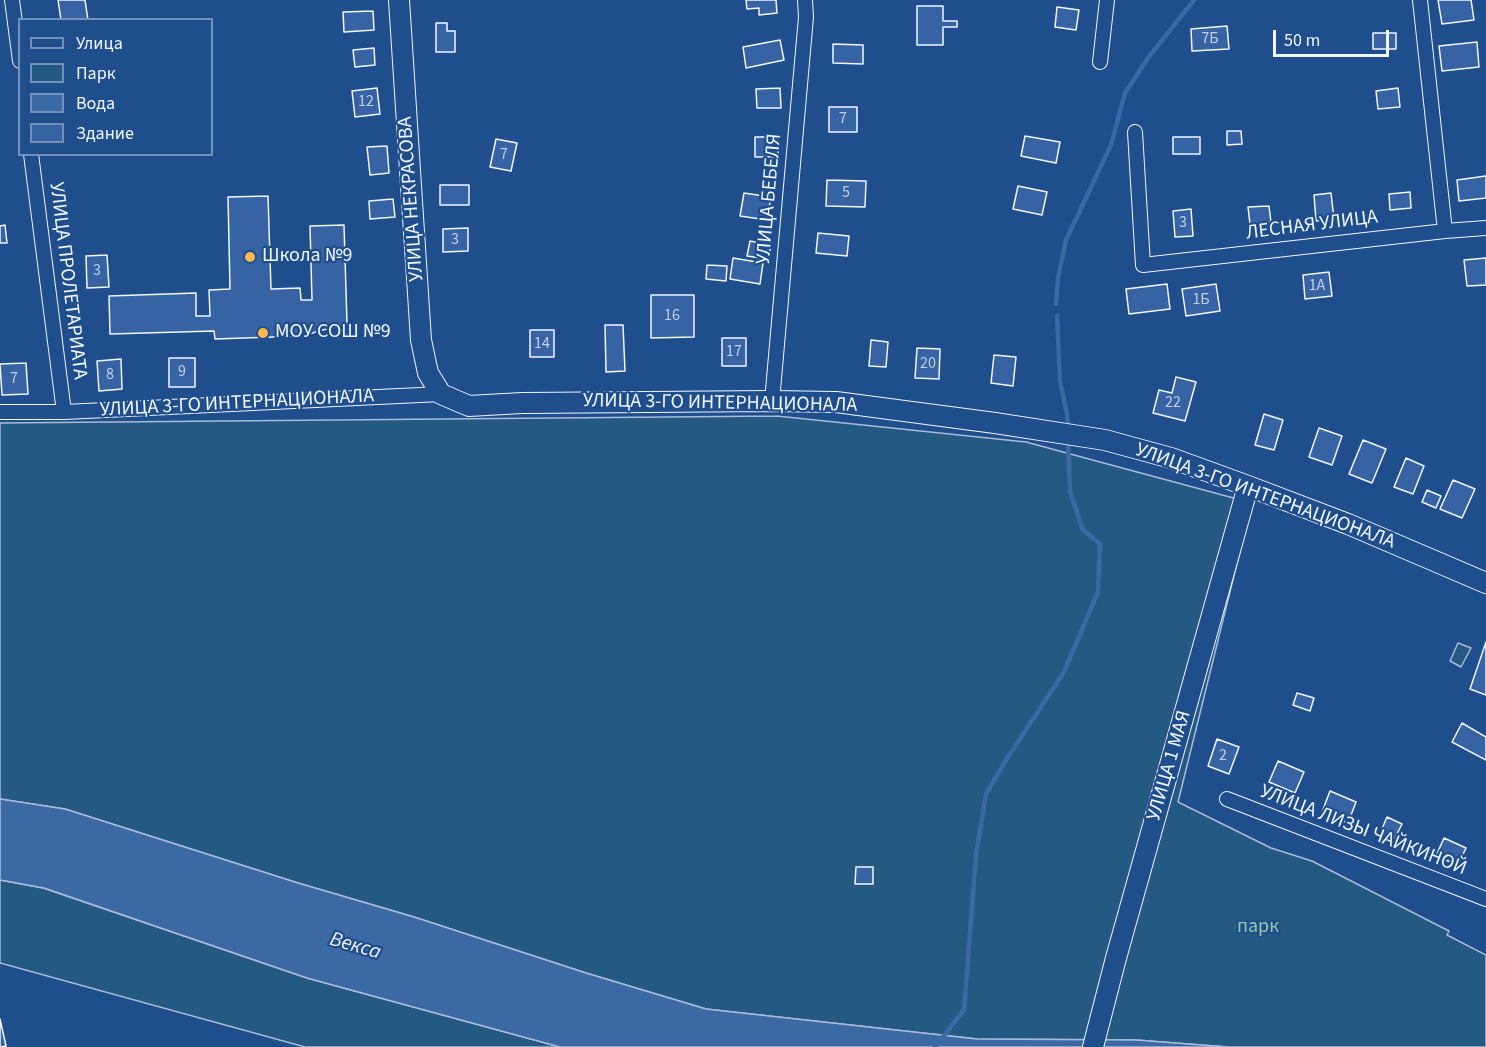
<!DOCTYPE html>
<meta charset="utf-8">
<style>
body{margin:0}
#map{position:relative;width:1486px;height:1047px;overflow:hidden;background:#1f4e8c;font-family:"Source Sans 3",sans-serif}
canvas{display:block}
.legend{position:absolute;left:18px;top:18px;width:195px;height:138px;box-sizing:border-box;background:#1f4e8c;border:2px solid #7391ba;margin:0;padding:8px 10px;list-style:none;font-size:18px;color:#f2f6ff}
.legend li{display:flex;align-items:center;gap:12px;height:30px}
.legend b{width:30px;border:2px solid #7391ba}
.scale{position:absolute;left:1273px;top:30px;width:116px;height:27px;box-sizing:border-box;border:3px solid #f2f6ff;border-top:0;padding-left:8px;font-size:18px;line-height:21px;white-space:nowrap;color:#f2f6ff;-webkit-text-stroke:4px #1f4e8c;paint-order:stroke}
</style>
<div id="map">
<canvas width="1486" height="1047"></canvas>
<ul class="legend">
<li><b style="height:8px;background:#1f4e8c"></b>Улица</li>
<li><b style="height:16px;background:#245a82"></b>Парк</li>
<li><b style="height:16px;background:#3b69a3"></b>Вода</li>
<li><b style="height:16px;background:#3563a3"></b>Здание</li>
</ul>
<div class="scale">50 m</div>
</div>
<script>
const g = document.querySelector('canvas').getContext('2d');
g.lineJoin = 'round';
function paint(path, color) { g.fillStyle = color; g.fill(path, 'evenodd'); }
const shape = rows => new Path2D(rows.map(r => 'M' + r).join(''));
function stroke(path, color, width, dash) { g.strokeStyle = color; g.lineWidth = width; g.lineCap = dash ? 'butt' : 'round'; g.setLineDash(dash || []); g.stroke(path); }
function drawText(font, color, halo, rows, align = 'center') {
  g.font = font + ' "Source Sans 3",sans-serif'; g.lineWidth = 4.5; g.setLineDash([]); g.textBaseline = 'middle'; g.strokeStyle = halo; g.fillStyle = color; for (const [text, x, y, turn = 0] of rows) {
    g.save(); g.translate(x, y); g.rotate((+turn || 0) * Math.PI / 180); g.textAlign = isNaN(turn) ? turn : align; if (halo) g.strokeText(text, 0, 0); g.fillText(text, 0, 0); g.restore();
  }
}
const green = shape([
 [777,416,1026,442,1252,503,1178,802,1271,848,1312,861,1449,931,1447,935,1486,955,1486,1047,1228,1047,1136,1040,977,1039,706,1009,586,973,414,917,298,883,65,809,0,799,0,423,777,416],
 [1458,643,1471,648,1461,667,1450,661,1458,643],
 [0,880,43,888,307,978,560,1047,305,1047,0,963,0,880]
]);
const water = shape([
 [0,799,65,809,298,883,414,917,586,973,706,1009,977,1039,1136,1040,1228,1047,560,1047,307,978,44,888,0,880,0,799]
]);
const stream = shape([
 [1056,304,1058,278,1066,240,1111,145,1125,93,1148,58,1194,0],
 [1057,316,1060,381,1067,414,1068,430],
 [935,1047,964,1010,976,855,986,794,1006,760,1064,672,1098,592,1100,544,1083,530,1070,491,1068,438]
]);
const building = shape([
 [58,0,85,0,88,20,61,20,58,0],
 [746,0,776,0,777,13,759,15,759,8,747,9,746,0],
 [1438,0,1471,0,1474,20,1442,24,1438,0],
 [917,6,943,6,943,21,957,21,957,27,943,27,943,45,917,45,917,6],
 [1057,7,1079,10,1076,30,1055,27,1057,7],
 [373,11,374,30,344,32,343,12,373,11],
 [436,23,447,23,447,31,455,31,455,52,436,52,436,23],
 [1227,26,1229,49,1192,51,1191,29,1227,26],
 [1373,33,1396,33,1396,49,1373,49,1373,33],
 [780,40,784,60,746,68,743,47,780,40],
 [1477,42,1479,67,1442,71,1439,46,1477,42],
 [833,44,863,45,863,64,833,63,833,44],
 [374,48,375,65,355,67,353,50,374,48],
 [377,88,380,114,355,117,352,91,377,88],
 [780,88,781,108,757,108,756,89,780,88],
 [1398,88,1400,107,1378,109,1376,91,1398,88],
 [829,107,857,107,857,132,829,132,829,107],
 [1227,131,1241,131,1242,144,1227,145,1227,131],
 [1025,136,1060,142,1056,163,1021,156,1025,136],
 [755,137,778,137,778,157,755,157,755,137],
 [1173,137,1200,137,1200,154,1173,154,1173,137],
 [496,139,517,143,511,171,490,167,496,139],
 [387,146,389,173,370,175,367,147,387,146],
 [1486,176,1486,198,1459,201,1457,180,1486,176],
 [827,180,866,181,865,207,826,206,827,180],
 [440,185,469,185,469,205,440,205,440,185],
 [1018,186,1047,192,1042,215,1013,209,1018,186],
 [1410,192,1411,208,1390,210,1389,194,1410,192],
 [744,193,771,197,767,220,740,216,744,193],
 [1331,193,1334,219,1316,221,1314,195,1331,193],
 [268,196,271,289,300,288,301,300,312,300,310,226,344,225,347,323,302,336,215,339,214,331,110,334,109,296,196,293,196,316,210,316,209,290,230,289,228,197,268,196],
 [393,199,395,217,370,219,369,201,393,199],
 [1269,206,1271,222,1250,224,1248,207,1269,206],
 [1191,209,1193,236,1175,237,1173,211,1191,209],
 [5,225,7,243,0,243,0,226,5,225],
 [468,228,468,251,443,252,443,229,468,228],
 [818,233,849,236,847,256,816,253,818,233],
 [750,241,771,245,768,259,747,256,750,241],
 [107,255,109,287,87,288,86,256,107,255],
 [733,258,763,263,760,284,730,279,733,258],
 [1486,258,1486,285,1467,286,1464,260,1486,258],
 [707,265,727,266,726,281,706,279,707,265],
 [1329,272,1332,296,1305,299,1303,275,1329,272],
 [1167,284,1170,309,1129,314,1126,289,1167,284],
 [1216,284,1220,311,1186,316,1182,289,1216,284],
 [651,295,694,295,694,337,651,338,651,295],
 [605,325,623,325,625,371,606,372,605,325],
 [530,330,554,330,554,357,530,357,530,330],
 [722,338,746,338,746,366,722,366,722,338],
 [871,340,888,342,886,367,869,366,871,340],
 [917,348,940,349,939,379,915,378,917,348],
 [994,355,1016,357,1013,386,991,383,994,355],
 [169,358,195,358,195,387,169,387,169,358],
 [121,359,122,389,99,391,97,361,121,359],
 [26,363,28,394,2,395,0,364,26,363],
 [1176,377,1196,382,1185,421,1153,413,1159,390,1172,393,1176,377],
 [1264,414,1283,420,1274,450,1255,445,1264,414],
 [1319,428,1342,436,1332,465,1309,457,1319,428],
 [1363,440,1386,449,1372,483,1349,474,1363,440],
 [1406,458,1424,466,1413,494,1394,487,1406,458],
 [1453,480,1475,489,1462,518,1440,509,1453,480],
 [1427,490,1441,496,1436,508,1422,502,1427,490],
 [1486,642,1486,695,1470,689,1486,642],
 [1297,693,1314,698,1310,711,1293,705,1297,693],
 [1462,723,1486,737,1486,760,1452,742,1462,723],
 [1217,739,1239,747,1229,774,1208,766,1217,739],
 [1278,761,1304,772,1295,793,1269,782,1278,761],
 [1330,791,1356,802,1348,823,1322,812,1330,791],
 [1387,817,1402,824,1393,842,1379,836,1387,817],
 [1444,838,1466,848,1458,865,1436,856,1444,838],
 [856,867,873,867,873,884,855,884,856,867],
 [0,1019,6,1046,1,1047,0,1047,0,1019]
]);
const street = shape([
 [12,0,20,61],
 [1420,0,1445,231],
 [1100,62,1107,0],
 [1135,132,1143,265,1445,231,1486,228],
 [31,154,64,412],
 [772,401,806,17,805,0],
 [0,412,64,412,441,394],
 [1227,799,1486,899]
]);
const secondary = shape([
 [399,0,421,340,428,373,441,394,469,406,522,403,772,401,836,402,995,423,1105,440,1171,458,1248,486,1348,524,1486,583],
 [1093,1047,1116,958,1248,486]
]);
const markers = [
 [250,257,6,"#ffb74d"],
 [263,333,6,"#ffb74d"]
];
const numberNames = [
 ["7Б",1210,39],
 ["12",366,102],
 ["7",843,119],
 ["7",504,155],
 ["5",846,193],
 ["3",1183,223],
 ["3",455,240],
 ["3",97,271],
 ["1А",1317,286],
 ["1Б",1201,300],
 ["16",672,316],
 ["14",542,344],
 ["17",734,352],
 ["20",928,364],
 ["9",182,372],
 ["8",110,375],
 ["7",14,379],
 ["22",1173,403],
 ["2",1223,756]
];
const streetNames = [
 ["УЛИЦА НЕКРАСОВА",412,199,-94],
 ["УЛИЦА БЕБЕЛЯ",770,199,-85],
 ["ЛЕСНАЯ УЛИЦА",1312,226,-7],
 ["УЛИЦА ПРОЛЕТАРИАТА",67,281,83],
 ["УЛИЦА 3-ГО ИНТЕРНАЦИОНАЛА",237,404,-3],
 ["УЛИЦА 3-ГО ИНТЕРНАЦИОНАЛА",720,404,1],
 ["УЛИЦА 3-ГО ИНТЕРНАЦИОНАЛА",1265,497,20],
 ["УЛИЦА 1 МАЯ",1170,766,-74],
 ["УЛИЦА ЛИЗЫ ЧАЙКИНОЙ",1363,831,21]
];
const poiNames = [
 ["Школа №9",262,257],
 ["МОУ СОШ №9",275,333]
];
const parkNames = [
 ["парк",1258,928]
];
const waterNames = [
 ["Векса",355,947,16]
];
paint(green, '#245a82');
stroke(green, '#a8bbd7', 1.5);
paint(water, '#3b69a3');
stroke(water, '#a8bbd7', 1.5);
stroke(stream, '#3b69a3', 4.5);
paint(building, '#3563a3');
stroke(building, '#f2f6ff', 1.5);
stroke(street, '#f2f6ff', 16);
stroke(secondary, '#f2f6ff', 22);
stroke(street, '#1f4e8c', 14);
stroke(secondary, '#1f4e8c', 20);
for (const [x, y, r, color] of markers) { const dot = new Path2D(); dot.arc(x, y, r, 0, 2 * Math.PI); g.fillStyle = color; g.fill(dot); stroke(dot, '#1f4e8c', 2); }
drawText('16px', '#c3d1e8', null, numberNames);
drawText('20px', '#f2f6ff', '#1f4e8c', streetNames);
drawText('20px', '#f2f6ff', '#1f4e8c', poiNames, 'left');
drawText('20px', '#97c8a6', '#1f4e8c', parkNames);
drawText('italic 21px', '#f2f6ff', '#1f4e8c', waterNames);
</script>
